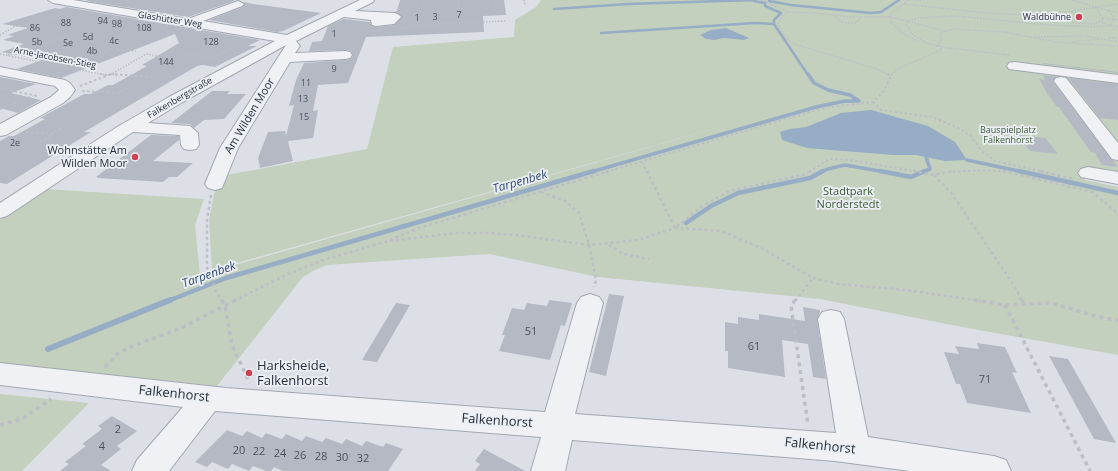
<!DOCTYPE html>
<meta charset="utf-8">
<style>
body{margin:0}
canvas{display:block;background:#dce0e6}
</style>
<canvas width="1118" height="471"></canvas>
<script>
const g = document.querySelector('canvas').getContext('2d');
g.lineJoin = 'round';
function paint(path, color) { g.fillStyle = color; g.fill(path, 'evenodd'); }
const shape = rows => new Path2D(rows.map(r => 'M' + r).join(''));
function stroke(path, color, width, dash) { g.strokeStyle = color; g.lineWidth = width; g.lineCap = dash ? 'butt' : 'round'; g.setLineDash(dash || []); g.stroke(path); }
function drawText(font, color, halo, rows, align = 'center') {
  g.font = font + ' "Open Sans",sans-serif'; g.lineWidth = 3.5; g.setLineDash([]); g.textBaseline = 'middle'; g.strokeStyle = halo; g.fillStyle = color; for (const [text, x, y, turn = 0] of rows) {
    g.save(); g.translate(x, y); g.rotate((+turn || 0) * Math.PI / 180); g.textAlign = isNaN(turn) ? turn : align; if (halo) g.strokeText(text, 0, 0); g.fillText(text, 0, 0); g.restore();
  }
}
const green = shape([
 [541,0,1118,0,1118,176,1082,169,1085,180,1118,187,1118,355,962,327,820,299,598,277,489,254,327,265,315,270,303,277,217,386,0,363,0,220,45,189,204,199,195,225,200,275,780,110,212,270,209,220,214,195,221,176,367,149,393,47,514,37,515,20,536,7],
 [0,394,89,403,22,471,0,471]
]);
const water = shape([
 [726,28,749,38,744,40,724,38,714,40,706,39,700,35,711,30],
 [871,110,928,126,955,142,967,160,945,161,916,155,893,155,807,148,782,140,780,132,790,129,806,127,841,113]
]);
const streamFar3 = shape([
 [754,1,765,3],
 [769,1,791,5,871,13,881,12,899,0],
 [765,2,765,6,781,13,774,20,774,24,808,75],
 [554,9,628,4,754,0],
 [601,33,755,23,774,24]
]);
const streamFar2 = shape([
 [967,160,1023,172],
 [591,172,816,107,845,101,859,101,850,95,828,90,814,83,808,74],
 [821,172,828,169,845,165,885,172],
 [922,172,930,169,926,157]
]);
const streamFar1 = shape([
 [880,171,911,177,925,171],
 [1019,171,1118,193],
 [686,223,711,206,738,193,810,178,823,171],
 [168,301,226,278,594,171]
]);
const stream = shape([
 [48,349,170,300]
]);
const building = shape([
 [88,0,234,0,234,1,188,17,86,1],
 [400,0,504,0,506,15,483,16,484,32,366,37,348,83,318,85,313,111,318,110,313,138,288,141,293,161,260,168,258,158,268,132,285,131,286,136,294,105,289,106,296,80,304,63,345,60,350,59,353,56,351,51,345,50,309,51,312,42,322,41,328,26,344,19,370,22,372,26,376,27,394,25,402,17,395,11,397,11],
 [244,2,253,4,321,13,283,31,277,32,209,20,243,7,245,4],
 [66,7,260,40,248,46,257,46,215,67,203,65,197,66,84,132,91,132,7,184,0,183,0,141,9,136,14,136,45,119,40,118,84,94,91,94,108,85,113,85,147,66,142,65,179,43,175,34,61,78,17,69,42,60,2,52,24,44,3,40,14,36,7,35,28,28,2,24,55,8,60,9],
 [1043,63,1118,72,1118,73,1044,64],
 [1043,75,1056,77,1053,82,1118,167,1102,165,1095,153,1091,152,1088,148,1059,107,1057,107,1047,93,1039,79,1045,80],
 [0,77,36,84,11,93,41,100,18,113,0,108],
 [1068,78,1118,84,1118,120,1100,118],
 [212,91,230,91,227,94,246,94,224,119,204,120,194,128,190,124,171,123],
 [151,135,179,136,179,140,153,161,193,163,177,177,169,177,163,182,97,178,98,177,96,177],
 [1019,135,1045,138,1058,154,1030,151],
 [609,294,624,296,606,376,589,372],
 [549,300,572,303,565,326,561,325,550,360,499,351,505,335,502,335,512,308,524,310,527,303,547,306],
 [396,303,410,305,377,362,362,360],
 [803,307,820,310,820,312,817,319,826,379,813,377,808,344,782,340,785,377,728,368,728,351,725,351,725,322,738,324,738,317,759,320,759,314,805,321],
 [977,343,1005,347,1017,373,1012,372,1031,413,967,403,960,384,956,384,944,352,959,354,955,346,979,349],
 [1049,356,1068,359,1116,443,1094,439],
 [112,416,137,431,117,446,121,449,101,465,111,471,60,471,69,464,65,462,86,446,82,444,102,429,98,426],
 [227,430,242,436,247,431,262,438,266,433,282,439,286,434,302,441,306,436,322,442,326,438,342,444,346,439,362,446,366,441,383,447,386,443,403,449,388,471,283,471,274,467,271,471,266,471,253,466,249,471,232,464,228,469,212,462,207,467,195,462],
 [484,449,525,471,475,471,480,464,475,461]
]);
const pathFar3 = shape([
 [458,0,458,7],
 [489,0,489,6],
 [524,0,525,5],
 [622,0,629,0],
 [761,0,788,12],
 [908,0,890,15,891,22,904,34,918,41],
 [914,0,921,0],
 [1072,0,1118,13],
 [904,4,986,13,1024,15,1065,12,1118,4],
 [422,9,424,0],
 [1053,14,1074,23,1093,24,1103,20,1096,7],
 [835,17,842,22,852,23,856,23,861,17],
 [1103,18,1118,20],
 [1099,22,1118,27],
 [405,25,506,21],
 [401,28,437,26,437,24],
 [0,35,14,27,67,13],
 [1035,37,1086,36,1118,42],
 [1109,38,1118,38],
 [57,40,68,39,83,41],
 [1073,42,1098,39],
 [938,46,941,40,940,34,942,32,954,29,1004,32,1056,42,1118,46],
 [111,49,136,51],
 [0,54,105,75],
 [8,55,60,38],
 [1009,55,942,47,926,43,912,34,906,24,907,21,918,18,957,16,1049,25,1100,27,1111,25,1114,21,1114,17,1108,10],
 [62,67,114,47],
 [110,74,118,75],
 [110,75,146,54,174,59,184,54,209,58,233,48],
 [889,75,877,69,794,44,785,37,778,23,782,16,788,12,814,13,850,17,891,17,945,31],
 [891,75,897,69,941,50,942,47]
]);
const pathFar2 = shape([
 [100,74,107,75],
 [110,74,154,77],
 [887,74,890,75],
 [80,86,111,74],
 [0,88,37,96],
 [82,91,119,93,130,86],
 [873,102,881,110,932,117,956,127,971,136,981,150,995,161,1044,172],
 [0,109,33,96],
 [26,132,53,134,39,143],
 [50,134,61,128],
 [642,162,647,172],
 [606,172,812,111,828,107,873,102,883,92,892,74],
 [809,172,829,159,850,160,919,172],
 [948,172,986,170,1008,172]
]);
const pathFar1 = shape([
 [647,171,675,228,704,205,730,191,806,174,810,171],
 [913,171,934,175,953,171],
 [1003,171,1093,192,1118,214],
 [1040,171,1073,179],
 [934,175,952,194,1015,287,1022,301],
 [541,192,565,201,579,213,589,245,596,280,594,287],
 [211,195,207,220,207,268,216,291,222,301],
 [390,241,457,233,487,233,516,235,589,245,638,240,675,228,721,231,763,249,813,278,839,284,906,290,981,301],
 [609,245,623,254,649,259],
 [234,301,288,274,323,260,385,242,419,228,609,171],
 [795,301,813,278]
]);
const path = shape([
 [222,300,225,306,232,345,250,383],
 [795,300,791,306,808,425],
 [974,300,1005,305,1052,303,1098,317,1118,320],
 [1022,300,1024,305],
 [1005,305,1090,471],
 [105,367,117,354,130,347,179,329,236,300],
 [0,425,22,419,51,399]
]);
const minor = shape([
 [48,0,73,0,188,19,238,1,244,4,242,6,203,21,287,35,360,0,374,0,373,2,355,11,395,13,399,15,401,17,394,24,376,26,372,25,371,20,344,17,296,41,300,46,295,53,345,51,350,52,352,55,350,58,345,59,290,62,238,148,222,188,215,190,208,188,205,184,220,148,286,45,181,103,148,123,190,126,198,133,199,145,196,149,190,150,184,149,181,145,180,135,133,132,7,216,0,218,0,203,117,127,169,97,275,41,53,3,48,0],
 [1014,62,1118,75,1118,83,1009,69,1007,66,1009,63,1014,62],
 [0,67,65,80,70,83,75,90,70,97,63,103,6,135,0,136,0,124,51,97,59,90,55,86,0,75,0,67],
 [1061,77,1066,78,1118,143,1118,160,1112,159,1054,81,1056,78,1061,77],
 [1088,167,1118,172,1118,184,1081,177,1078,173,1081,169,1088,167],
 [590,294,599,297,603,303,575,414,836,433,818,319,822,312,831,310,840,312,844,319,868,437,994,456,1006,460,1011,471,910,471,835,461,572,440,565,471,531,471,541,437,215,411,169,471,132,471,137,460,183,407,0,385,0,363,226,388,545,412,577,303,581,297,590,294]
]);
const markers = [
 [1079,17,4,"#cb4253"],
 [135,157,4,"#cb4253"],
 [249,373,4,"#cb4253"]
];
const numberNames = [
 ["7",459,15],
 ["3",435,17],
 ["1",417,18],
 ["94",103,21],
 ["88",66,23],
 ["98",117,24],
 ["86",35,28],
 ["108",144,28],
 ["1",334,34],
 ["5d",88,37],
 ["4c",114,41],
 ["5b",37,42],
 ["128",211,42],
 ["5e",68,43],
 ["4b",92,51],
 ["144",166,62],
 ["9",334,69],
 ["11",306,83],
 ["13",303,99],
 ["15",304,117],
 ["2e",15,143]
];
const farPoinames = [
 ["Waldbühne",1071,17]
];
const farStreetnames = [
 ["Glashütter Weg",170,20,9],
 ["Arne-Jacobsen-Stieg",55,58,11],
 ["Falkenbergstraße",180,98,-30]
];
const farParknames = [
 ["Bauspielplatz",1008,130],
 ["Falkenhorst",1008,140]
];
const streetNames = [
 ["Am Wilden Moor",250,116,-59]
];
const poiNames = [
 ["Wohnstätte Am",127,151],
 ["Wilden Moor",127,164]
];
const parkNames = [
 ["Stadtpark",848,192],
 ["Norderstedt",848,205]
];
const nearNumbernames = [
 ["51",531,332],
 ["61",754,347],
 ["71",985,380],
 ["2",118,430],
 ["4",102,447],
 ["20",239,451],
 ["22",259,452],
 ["24",280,454],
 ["26",300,456],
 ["28",321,457],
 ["30",342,458],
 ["32",363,459]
];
const waterNames = [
 ["Tarpenbek",520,182,-16],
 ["Tarpenbek",209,275,-20]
];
const nearPoinames = [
 ["Harksheide,",257,366],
 ["Falkenhorst",257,381]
];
const nearStreetnames = [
 ["Falkenhorst",174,394,6],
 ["Falkenhorst",497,421,4],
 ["Falkenhorst",820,446,6]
];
paint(green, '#c2d0bd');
paint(water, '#97adc6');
stroke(streamFar3, '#97adc6', 2.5);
stroke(streamFar2, '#97adc6', 3.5);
stroke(streamFar1, '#97adc6', 4.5);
stroke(stream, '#97adc6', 6);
paint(building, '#b4b9c3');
stroke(minor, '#a2a7b0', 2);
stroke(pathFar3, '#bbbec5', 1.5, [1.5, 1.5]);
stroke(pathFar2, '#bbbec5', 2, [2.5, 2.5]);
stroke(pathFar1, '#bbbec5', 2.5, [3, 3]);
stroke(path, '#bbbec5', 3.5, [4, 4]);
paint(minor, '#eff1f5');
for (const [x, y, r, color] of markers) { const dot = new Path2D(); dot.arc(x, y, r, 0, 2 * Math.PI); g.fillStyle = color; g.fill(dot); stroke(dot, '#ebeff4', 1.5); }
drawText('9px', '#4a515e', null, numberNames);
drawText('9px', '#262e3c', '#ebeff4', farPoinames, 'right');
drawText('9px', '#262e3c', '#ebeff4', farStreetnames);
drawText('9px', '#3a5734', '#ebeff4', farParknames);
drawText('11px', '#262e3c', '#ebeff4', streetNames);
drawText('11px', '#262e3c', '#ebeff4', poiNames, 'right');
drawText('11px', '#3a5734', '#ebeff4', parkNames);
drawText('11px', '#4a515e', null, nearNumbernames);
drawText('italic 12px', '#324c6f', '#ebeff4', waterNames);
drawText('13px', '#262e3c', '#ebeff4', nearPoinames, 'left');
drawText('13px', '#262e3c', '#ebeff4', nearStreetnames);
</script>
